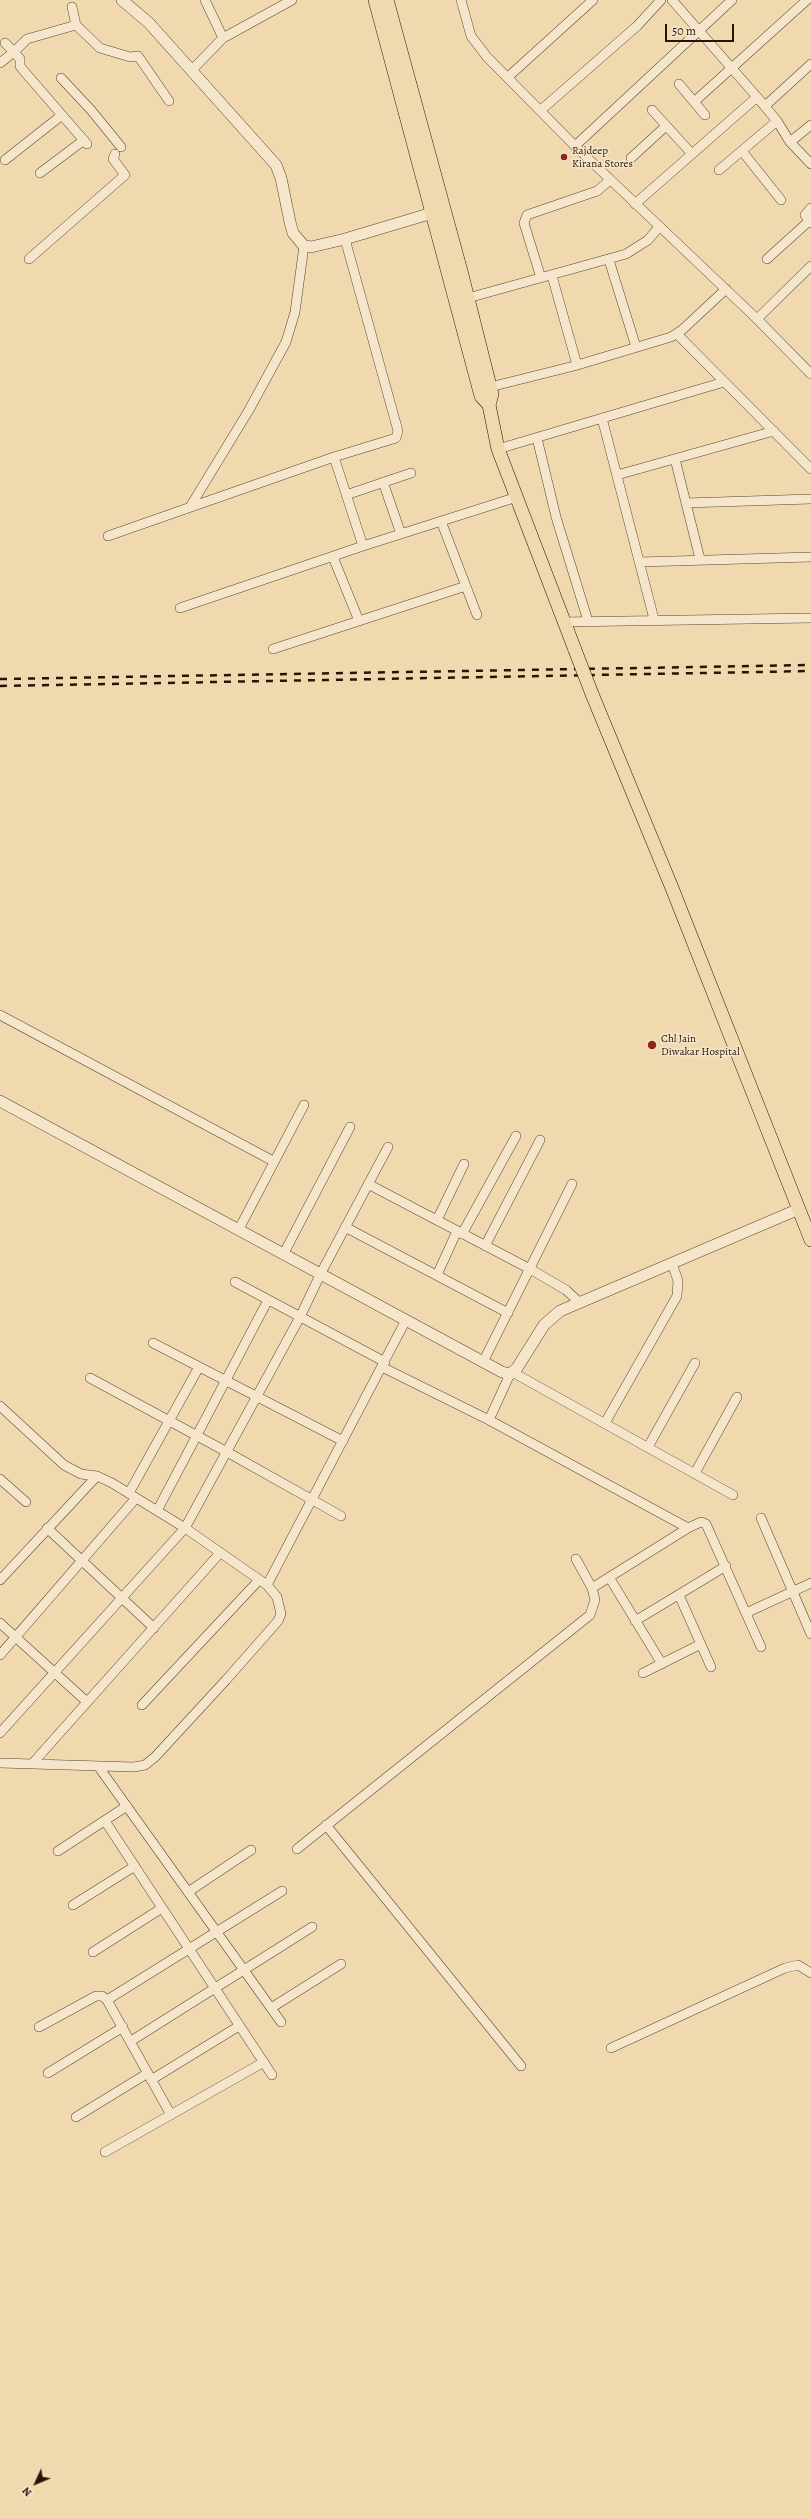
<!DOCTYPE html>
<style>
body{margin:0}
#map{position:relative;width:811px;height:2519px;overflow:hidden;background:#f0d9af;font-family:Alegreya,serif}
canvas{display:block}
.north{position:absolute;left:16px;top:2463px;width:40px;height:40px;-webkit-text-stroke:3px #f5e6cb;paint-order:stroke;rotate:226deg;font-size:11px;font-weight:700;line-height:16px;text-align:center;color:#281405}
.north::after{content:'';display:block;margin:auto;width:14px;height:18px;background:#281405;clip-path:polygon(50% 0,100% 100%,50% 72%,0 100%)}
.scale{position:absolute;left:665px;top:24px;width:69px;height:18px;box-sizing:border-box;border:2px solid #281405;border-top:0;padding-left:5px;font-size:12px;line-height:14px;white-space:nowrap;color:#281405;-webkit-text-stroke:3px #f5e6cb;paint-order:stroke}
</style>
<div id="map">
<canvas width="811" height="2519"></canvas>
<div class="north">N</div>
<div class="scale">50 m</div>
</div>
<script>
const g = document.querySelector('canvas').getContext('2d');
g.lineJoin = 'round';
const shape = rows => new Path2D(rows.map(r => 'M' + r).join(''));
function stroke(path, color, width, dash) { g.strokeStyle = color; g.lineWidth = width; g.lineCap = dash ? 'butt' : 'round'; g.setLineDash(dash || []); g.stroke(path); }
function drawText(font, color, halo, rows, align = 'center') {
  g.font = font + ' Alegreya,serif'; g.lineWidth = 3; g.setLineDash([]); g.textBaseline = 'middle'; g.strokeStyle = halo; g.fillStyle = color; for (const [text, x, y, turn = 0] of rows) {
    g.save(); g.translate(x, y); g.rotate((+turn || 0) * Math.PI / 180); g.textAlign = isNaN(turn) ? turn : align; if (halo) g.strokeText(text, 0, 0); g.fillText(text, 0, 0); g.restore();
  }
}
const minor = shape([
 [205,0,223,38],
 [461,0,471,36,487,57,575,146,757,319,811,374],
 [672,0,757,97,777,121,790,142,811,164],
 [72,7,76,25],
 [5,43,14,52,27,39,76,25,100,48,130,57,138,56,169,101],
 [0,63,14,52,20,59,20,66,23,70,87,144],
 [191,71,223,38,292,0],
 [508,77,593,0],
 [61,78,91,110,121,147],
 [679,84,705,115],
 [694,102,807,0],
 [765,106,811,64],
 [541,110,637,26,661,0],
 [652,110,692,154],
 [790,142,811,125],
 [575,146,732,0],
 [742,151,781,200],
 [631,158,666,126],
 [5,160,62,115],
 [719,170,777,121],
 [40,173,84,140],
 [635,204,757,97],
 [811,208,805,215,811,223],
 [29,259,125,175,113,159,115,154],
 [767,259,809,221],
 [609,260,636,347],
 [552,276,577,365],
 [541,278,524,223,527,215,597,191,610,180],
 [468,298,626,254,648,240,659,227],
 [757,319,811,266],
 [677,334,811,469],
 [490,387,574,366,671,337,682,330,726,289],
 [602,418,654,619],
 [537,438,556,517,588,621],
 [498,449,724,382],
 [334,457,363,546],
 [675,459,700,559],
 [617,475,774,431],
 [383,482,401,534],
 [346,495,411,473],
 [686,503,811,499],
 [190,507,249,410,286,342,295,312,304,246],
 [441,521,477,615],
 [108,536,334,457,396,438,398,431,345,239],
 [333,557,359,621],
 [640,562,811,557],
 [180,608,363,546,517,497],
 [564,622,811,618],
 [273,649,466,586],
 [0,1015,273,1161],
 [368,1184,530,1269,566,1290,580,1303],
 [437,1220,464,1164],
 [345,1227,508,1313],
 [239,1229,304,1105],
 [462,1234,516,1136],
 [485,1246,540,1140],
 [284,1253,350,1127],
 [437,1275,457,1231],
 [235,1282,385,1362],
 [153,1343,343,1441],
 [483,1362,572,1184],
 [382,1367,489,1420,688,1528],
 [514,1373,733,1495],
 [90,1378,227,1452,341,1516],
 [0,1406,64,1465,81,1474,97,1476,112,1483,185,1528,267,1585,277,1597,281,1614,278,1621,226,1680,155,1757,145,1765,134,1767,0,1763],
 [489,1420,510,1374],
 [605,1423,677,1296,678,1281,672,1263],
 [648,1447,695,1363],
 [695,1473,737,1397],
 [0,1479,26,1502],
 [129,1493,199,1367],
 [157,1511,268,1300],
 [761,1518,811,1634],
 [47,1528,154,1628],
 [609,1577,662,1664],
 [0,1580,97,1476],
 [267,1585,406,1320],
 [592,1588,688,1528,701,1522,706,1524,761,1647],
 [679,1595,711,1667],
 [746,1613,811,1583],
 [635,1621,726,1566],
 [0,1623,87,1702],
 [0,1655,136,1498],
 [643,1673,701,1644],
 [142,1705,259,1580],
 [0,1733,185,1528,300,1317,321,1273,388,1147],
 [32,1764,220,1553],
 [98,1766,281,2022],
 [105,1821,272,2075],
 [326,1825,521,2066],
 [297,1849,590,1615,595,1600,592,1588,576,1559],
 [58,1851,127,1806],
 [188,1892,251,1850],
 [73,1905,135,1866],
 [93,1952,162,1908],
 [107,2000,282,1891],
 [271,2008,341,1964],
 [39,2027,96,1996,102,1996,107,2000,171,2115],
 [131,2041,312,1927],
 [611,2048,785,1968,798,1965,811,1973],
 [48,2073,123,2027],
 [151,2080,239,2026],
 [76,2117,148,2073],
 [105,2152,264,2062]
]);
const tertiary = shape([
 [122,0,149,23,276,165,281,178,290,222,293,233,304,246,311,247,345,239,439,211],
 [0,1101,502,1372,510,1374,517,1368,544,1325,560,1311,799,1209]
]);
const primary = shape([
 [375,0,481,396,489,405],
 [387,0,461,271,492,394,489,405,498,449,575,650],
 [592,694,672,888,811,1240]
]);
const rail = shape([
 [0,679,811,665],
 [0,686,811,671]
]);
const primaryBridge = shape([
 [575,650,592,694]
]);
const markers = [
 [564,157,4,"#8f2418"],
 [652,1045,5,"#8f2418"]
];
const poiNames = [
 ["Rajdeep",572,151],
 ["Kirana Stores",572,164],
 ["Chl Jain",661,1039],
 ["Diwakar Hospital",661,1052]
];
stroke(minor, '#5a4530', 10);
stroke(tertiary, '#5a4530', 12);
stroke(primary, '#281405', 14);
stroke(minor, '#f5e6cb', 9);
stroke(tertiary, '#f5e6cb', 11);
stroke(primary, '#f0d9af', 13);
stroke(rail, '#281405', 2.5, [7, 7]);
stroke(primaryBridge, '#281405', 14, []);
stroke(primaryBridge, '#f0d9af', 13);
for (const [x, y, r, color] of markers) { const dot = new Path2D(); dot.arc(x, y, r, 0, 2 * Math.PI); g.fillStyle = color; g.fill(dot); stroke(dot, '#f5e6cb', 1.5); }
drawText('11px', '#281405', '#f5e6cb', poiNames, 'left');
</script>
